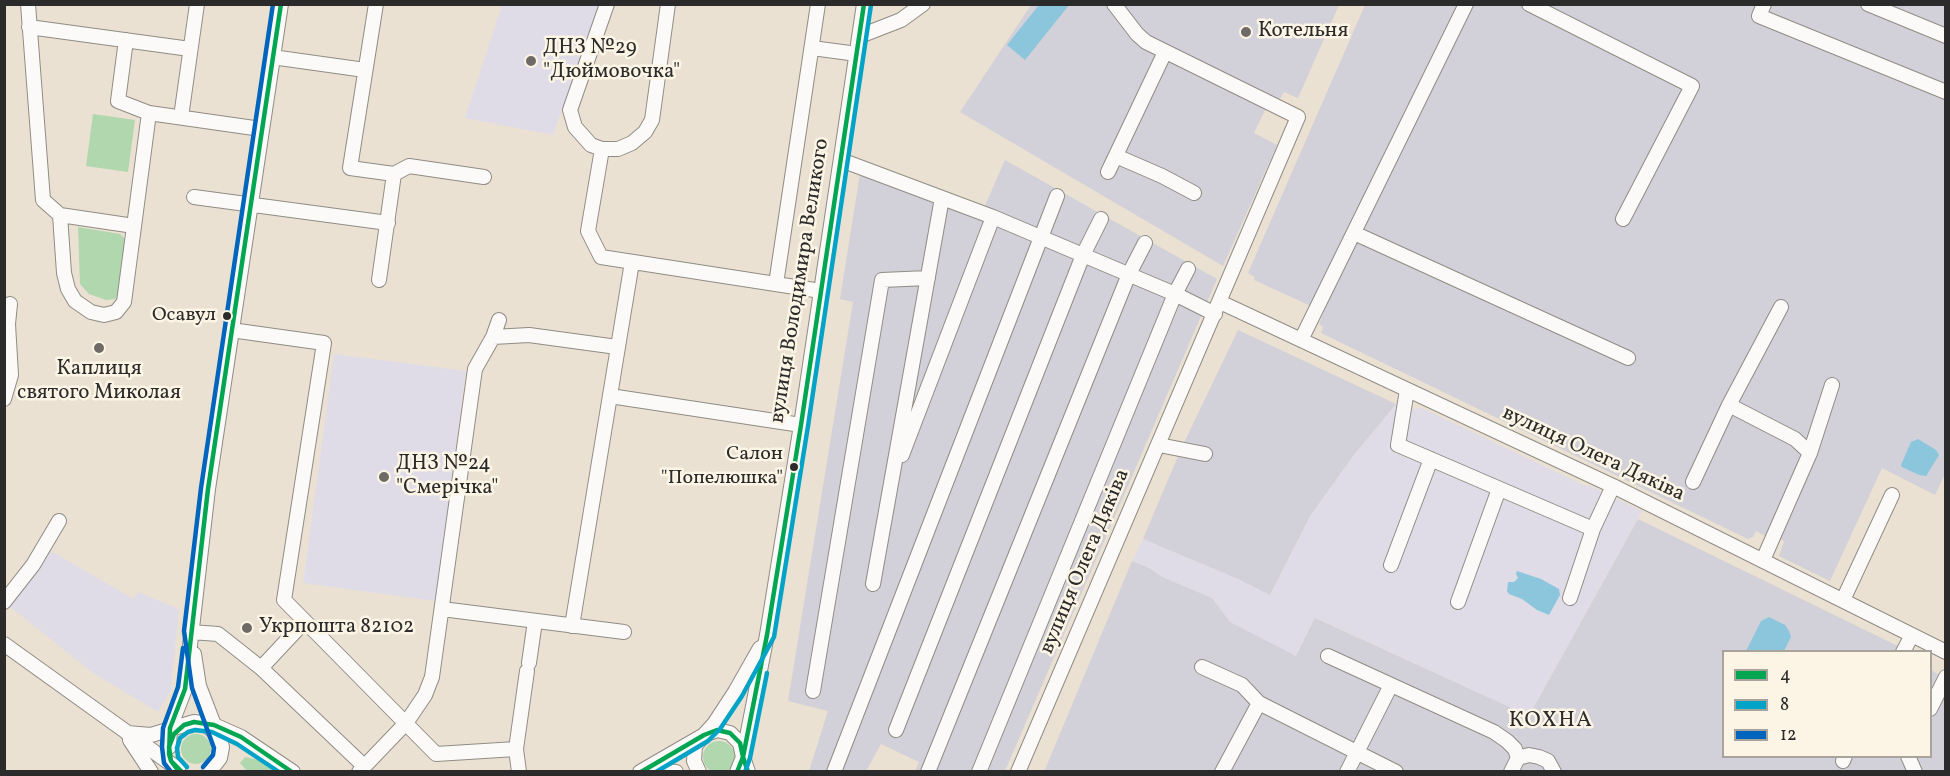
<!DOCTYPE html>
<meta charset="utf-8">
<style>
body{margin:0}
#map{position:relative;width:1950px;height:776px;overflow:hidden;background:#eae1d3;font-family:Vollkorn,serif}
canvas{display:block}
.frame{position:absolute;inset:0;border:6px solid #2b2b2b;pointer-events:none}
.legend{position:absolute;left:1722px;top:650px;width:210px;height:108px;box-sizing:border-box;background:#fcf5e5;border:2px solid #a8a49b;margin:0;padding:8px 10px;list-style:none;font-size:18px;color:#2b2b2b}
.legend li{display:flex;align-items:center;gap:12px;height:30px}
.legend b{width:30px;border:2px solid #a8a49b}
</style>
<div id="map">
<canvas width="1950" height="776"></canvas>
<div class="frame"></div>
<ul class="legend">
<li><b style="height:8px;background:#00a651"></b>4</li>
<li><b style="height:8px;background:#02a3c6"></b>8</li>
<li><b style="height:8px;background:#0065bd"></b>12</li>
</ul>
</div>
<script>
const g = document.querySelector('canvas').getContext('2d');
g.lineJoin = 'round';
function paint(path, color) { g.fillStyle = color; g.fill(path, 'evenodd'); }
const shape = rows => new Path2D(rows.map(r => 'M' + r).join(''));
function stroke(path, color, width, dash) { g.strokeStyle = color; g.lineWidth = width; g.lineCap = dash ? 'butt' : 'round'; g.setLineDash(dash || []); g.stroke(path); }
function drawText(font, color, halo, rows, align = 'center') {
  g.font = font + ' Vollkorn,serif'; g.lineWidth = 5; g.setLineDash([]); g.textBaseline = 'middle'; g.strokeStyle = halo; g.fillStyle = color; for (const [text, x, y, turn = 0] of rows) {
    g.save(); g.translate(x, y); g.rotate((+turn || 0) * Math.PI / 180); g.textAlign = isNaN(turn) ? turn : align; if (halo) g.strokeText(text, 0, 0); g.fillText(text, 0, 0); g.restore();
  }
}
const built = shape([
 [502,5,599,5,553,135,465,118],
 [334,354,466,371,435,601,303,583],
 [1396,404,1411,411,1420,407,1588,487,1589,485,1642,511,1529,716,1316,618,1296,656,1229,622,1212,598,1161,577,1149,568,1132,561,1143,539,1238,579,1270,595,1310,516,1353,456],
 [49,550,134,599,138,592,179,609,171,690,158,712,93,673,8,605]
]);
const industrial = shape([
 [1031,5,1339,5,1298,98,1284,92,1280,99,1272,96,1254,133,1277,145,1223,266,960,112],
 [1365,5,1945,5,1945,474,1935,495,1882,468,1830,581,1779,556,1784,541,1774,536,1767,533,1765,536,1756,531,1753,537,1748,539,1321,333,1323,327,1319,324,1324,312,1254,280,1255,277,1248,273],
 [1005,160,1217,279,1005,771,915,771,919,762,881,744,866,771,809,771,828,711,788,701,853,302,840,299,862,161,984,208],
 [1238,330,1396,404,1353,456,1310,516,1270,595,1238,579,1143,539,1181,449],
 [1638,519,1908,651,1724,652,1724,756,1930,756,1931,670,1945,678,1945,771,1044,772,1132,561,1149,568,1162,577,1212,598,1230,622,1296,656,1315,618,1529,716]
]);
const green = shape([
 [93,114,135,120,128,172,86,166],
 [78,227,120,234,125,239,118,295,115,299,106,300,89,294,80,284],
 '181 749a15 15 0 1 1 30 0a15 15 0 1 1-30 0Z',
 '703 757a16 16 0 1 1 32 0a16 16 0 1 1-32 0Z',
 [245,757,258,760,271,769,269,771,247,771,240,763]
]);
const water = shape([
 [1039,5,1069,5,1025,60,1007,45],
 [1918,439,1936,450,1939,455,1926,476,1919,475,1902,467,1901,465,1911,442],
 [1517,571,1541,579,1559,589,1560,595,1549,615,1537,610,1522,599,1509,594,1507,591,1508,582,1514,582,1518,578,1516,574],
 [1769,617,1785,625,1789,631,1791,637,1784,651,1746,651,1761,621]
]);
const minor = shape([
 [28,4,43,200,60,215,64,273,68,289,75,301,91,312,104,315,116,312,124,302,149,113],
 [376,4,350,168,394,174],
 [607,4,570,110,575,127,591,145,602,149,618,149,632,143,645,132,652,120,668,4],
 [1529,4,1692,86,1623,219],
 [1764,4,1759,16,1946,92],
 [1868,4,1946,36],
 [29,27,190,49],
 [860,36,901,20,923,4],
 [126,40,118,101,149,113,261,129],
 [812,48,857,54],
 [272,57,365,70],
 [181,117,197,4],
 [602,149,588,231,601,257,821,291],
 [1116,156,1162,176,1194,193],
 [841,160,993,217,1175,294,1215,314],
 [1108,172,1165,52],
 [194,197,388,223],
 [60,215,134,226],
 [1354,233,1628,358],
 [379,280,394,174,409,166,484,177],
 [776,284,818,4],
 [1220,302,1613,486,1946,652],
 [10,304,8,324,11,375],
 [231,330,324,343,284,600,436,754,516,749],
 [493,337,529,335,617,347],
 [1301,340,1466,4],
 [1407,390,1398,445,1593,529],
 [610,396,801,425],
 [4,399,11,375,5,370],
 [1729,405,1795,439,1810,453],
 [1159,445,1205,454],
 [902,455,993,217],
 [1693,482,1729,405,1781,307],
 [1763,560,1810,453,1832,385],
 [1391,565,1431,459],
 [873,584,942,198],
 [1570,598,1593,529,1613,486],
 [1843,600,1892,495],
 [4,602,33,565,59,521],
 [1458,602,1499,489],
 [442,609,624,632],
 [572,626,632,262],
 [191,632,218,634,261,668,305,621],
 [4,644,178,769],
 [1903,652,1912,635],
 [194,654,199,686,216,730],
 [1328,656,1494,732,1507,741,1515,749,1518,758,1511,772],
 [529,663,535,621],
 [1202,667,1242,685,1259,703,1396,772],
 [261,668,364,766],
 [813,691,882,280,928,278],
 [1930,709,1946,677],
 [208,726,219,737,222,747,220,758,209,772],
 [896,730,1083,255,1101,219],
 [127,733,151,735,194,722,214,725,241,737,293,772],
 [130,740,151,772],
 [169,747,170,728,185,689,208,489,281,4],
 [1908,756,1915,772],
 [1518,758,1529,755,1539,757,1548,761,1554,772],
 [1843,761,1845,756],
 [647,769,676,772],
 [359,772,406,723,425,695,432,677,475,369,493,337,499,320],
 [519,772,516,749,527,671],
 [640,772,704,735,714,724,735,692,760,648],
 [699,772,694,761,695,746,704,735,717,730,730,733,740,743,743,757,737,772],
 [748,772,743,757,767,635,801,425,864,4],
 [834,772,1057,196],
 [928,772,1129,274,1145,243],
 [979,772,1175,294,1188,269],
 [1018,772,1298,117,1146,42,1137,34,1114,4],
 [1222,772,1259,703],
 [1347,772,1391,685]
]);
const bus1 = shape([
 [177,769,171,761,169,747,174,734,184,725,194,722,214,725,241,737,292,772],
 [182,772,171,761,169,754,170,728,185,689,208,489,281,4],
 [641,772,704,735,717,730,730,733,740,743,743,757,737,772],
 [748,772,743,757,767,635,801,425,864,4]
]);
const bus2 = shape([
 [187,767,178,757,177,748,180,738,188,732,195,730,212,732,237,744,279,772],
 [656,772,708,741,720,729,742,696,774,637,808,426,871,5],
 [745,772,750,758,767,673]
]);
const bus3 = shape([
 [203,767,213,755,214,748,192,688,184,631,201,488,273,4],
 [171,772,164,763,162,747,163,728,178,687,183,648]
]);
const markers = [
 [1246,32,6,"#6e6b66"],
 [531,61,6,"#6e6b66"],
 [227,316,5,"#2b2b2b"],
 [99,348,6,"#6e6b66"],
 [794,467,5,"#2b2b2b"],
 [384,477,6,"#6e6b66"],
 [247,628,6,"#6e6b66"]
];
const busNames = [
 ["Осавул",216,316],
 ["Салон",783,455],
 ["\"Попелюшка\"",783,479]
];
const poiNames = [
 ["Котельня",1258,32],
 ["ДНЗ №29",543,49],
 ["\"Дюймовочка\"",543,73],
 ["Каплиця",99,370,"center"],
 ["святого Миколая",99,394,"center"],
 ["ДНЗ №24",396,465],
 ["\"Смерічка\"",396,489],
 ["Укрпошта 82102",259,628]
];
const streetNames = [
 ["вулиця Володимира Великого",801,281,-81],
 ["вулиця Олега Дяківа",1593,455,25],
 ["вулиця Олега Дяківа",1086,562,-67]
];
const neighbourhoodNames = [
 ["КОХНА",1551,722]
];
paint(built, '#e0dce7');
paint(industrial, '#d2d0d8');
paint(green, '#b0d7ad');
paint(water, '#8bc6dc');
stroke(minor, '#908c85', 16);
stroke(minor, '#fcfaf8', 14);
stroke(bus1, '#00a651', 4.5);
stroke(bus2, '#02a3c6', 4.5);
stroke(bus3, '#0065bd', 4.5);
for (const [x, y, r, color] of markers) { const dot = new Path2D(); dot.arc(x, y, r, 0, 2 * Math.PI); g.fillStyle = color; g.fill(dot); stroke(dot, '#fcf5e5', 2); }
drawText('20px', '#2b2b2b', '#fcf5e5', busNames, 'right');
drawText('21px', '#2b2b2b', '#fcf5e5', poiNames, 'left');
drawText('21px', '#2b2b2b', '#fcf5e5', streetNames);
g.letterSpacing = '1.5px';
drawText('22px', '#2b2b2b', '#fcf5e5', neighbourhoodNames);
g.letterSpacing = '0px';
</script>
